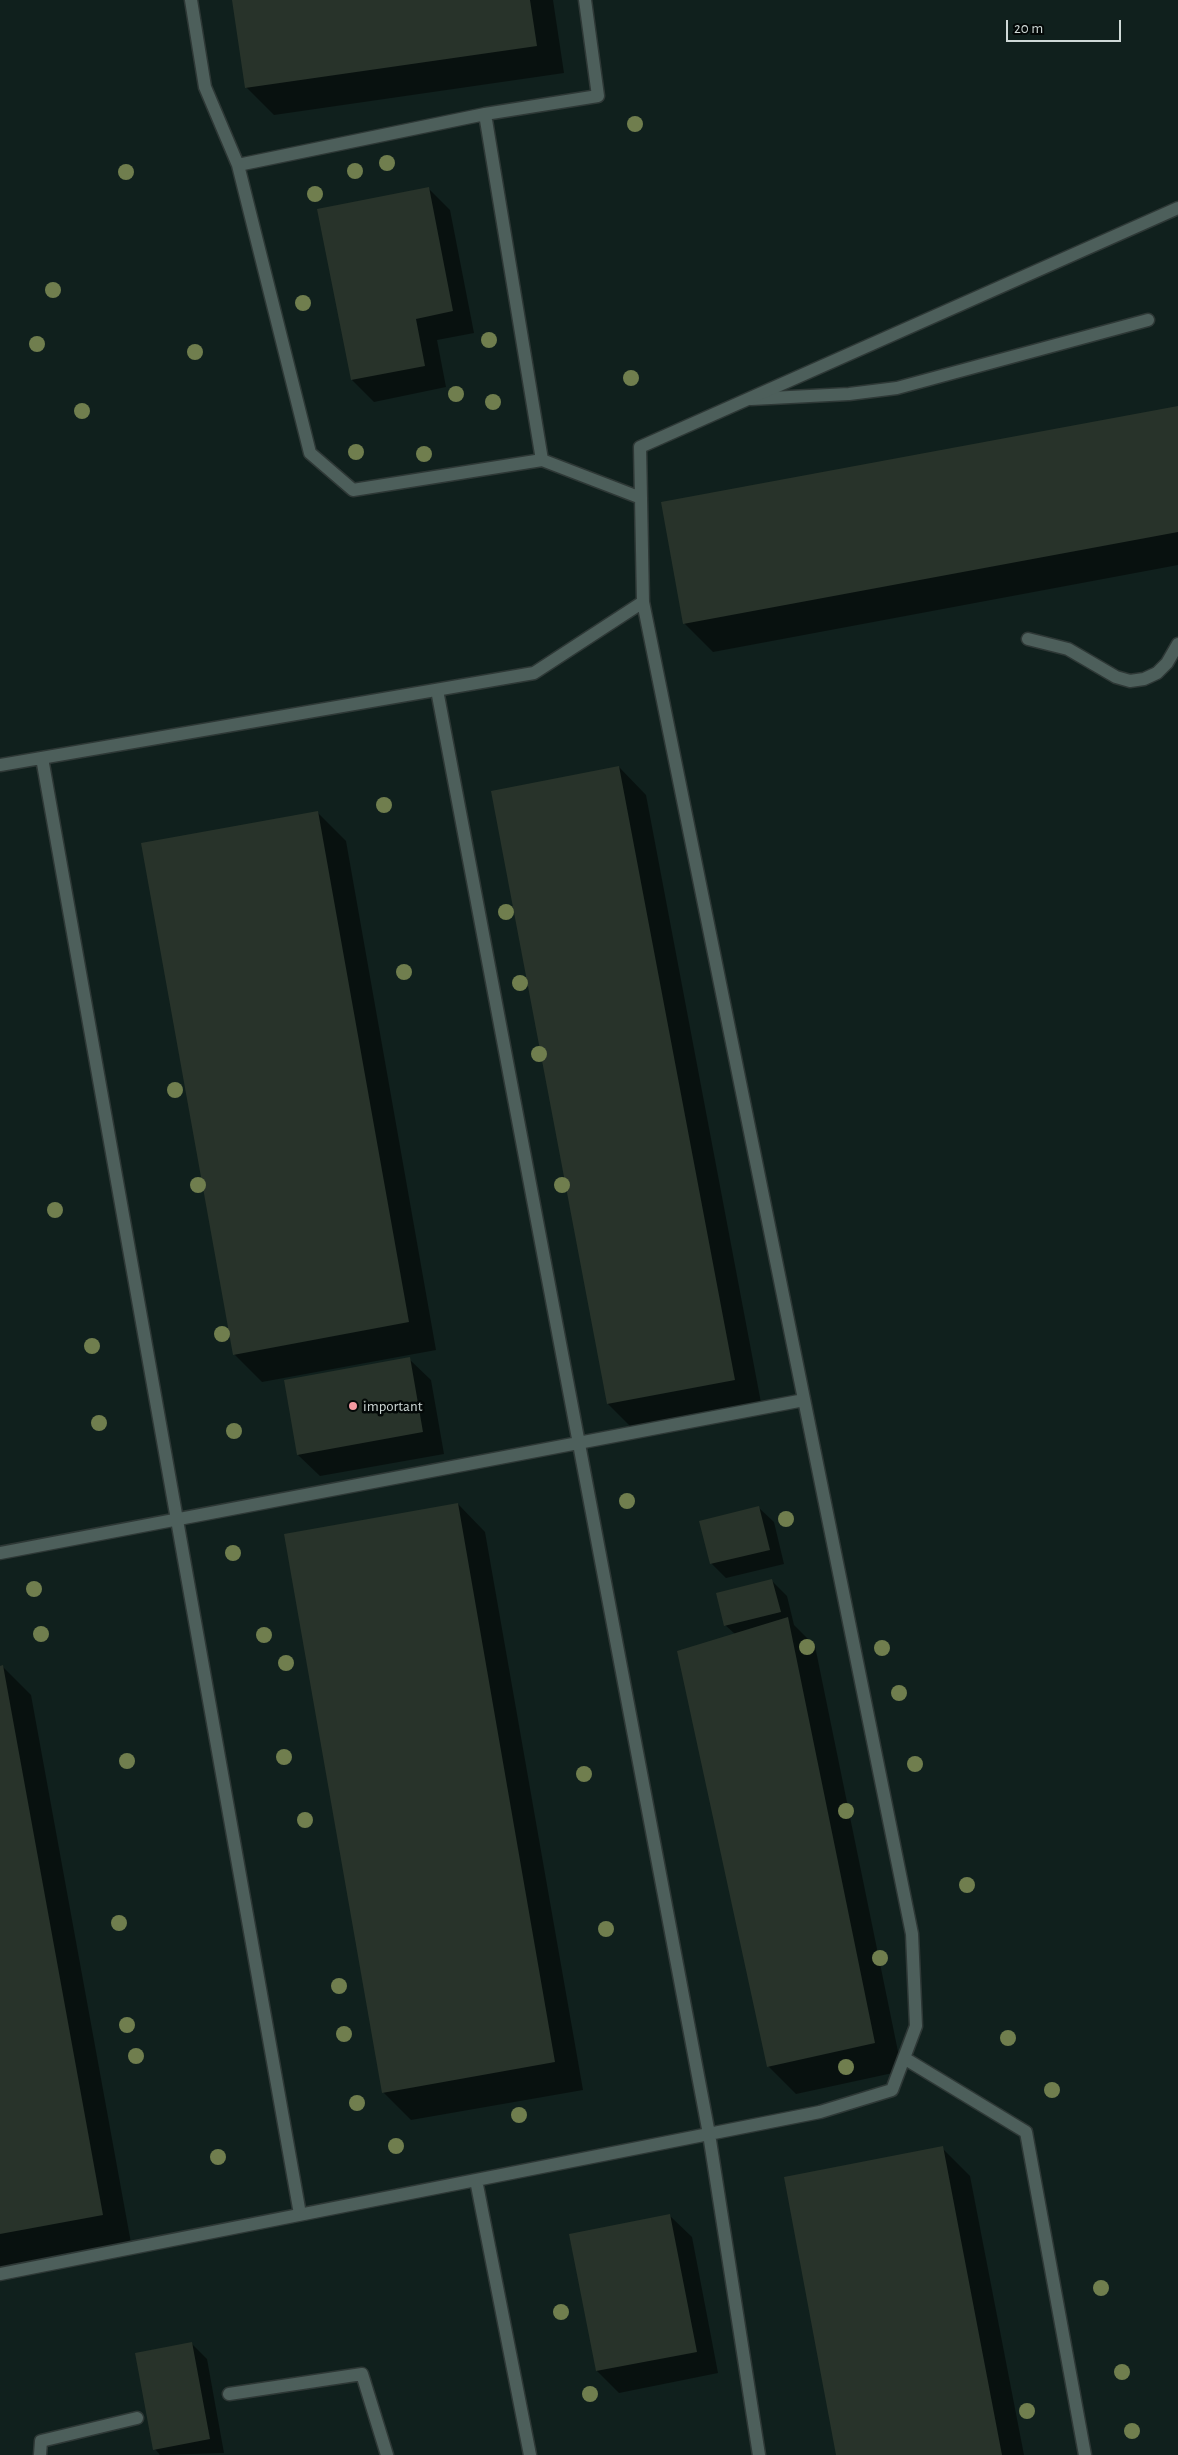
<!DOCTYPE html>
<style>
body{margin:0}
#map{position:relative;width:1178px;height:2455px;overflow:hidden;background:#10201d;font-family:"Alegreya Sans",sans-serif}
canvas{display:block}
.scale{position:absolute;left:1006px;top:20px;width:115px;height:22px;box-sizing:border-box;border:2px solid #cfd9d7;border-top:0;padding-left:6px;font-size:15px;line-height:18px;white-space:nowrap;color:#cfd9d7;-webkit-text-stroke:4px #030807;paint-order:stroke}
</style>
<div id="map">
<canvas width="1178" height="2455"></canvas>
<div class="scale">20 m</div>
</div>
<script>
const g = document.querySelector('canvas').getContext('2d');
g.lineJoin = 'round';
function paint(path, color) { g.fillStyle = color; g.fill(path, 'evenodd'); }
const shape = rows => new Path2D(rows.map(r => 'M' + r).join(''));
function stroke(path, color, width, dash) { g.strokeStyle = color; g.lineWidth = width; g.lineCap = dash ? 'butt' : 'round'; g.setLineDash(dash || []); g.stroke(path); }
function drawText(font, color, halo, rows, align = 'center') {
  g.font = font + ' "Alegreya Sans",sans-serif'; g.lineWidth = 5; g.setLineDash([]); g.textBaseline = 'middle'; g.strokeStyle = halo; g.fillStyle = color; for (const [text, x, y, turn = 0] of rows) {
    g.save(); g.translate(x, y); g.rotate((+turn || 0) * Math.PI / 180); g.textAlign = isNaN(turn) ? turn : align; if (halo) g.strokeText(text, 0, 0); g.fillText(text, 0, 0); g.restore();
  }
}
const shadow = shape([
 [234,0,553,0,564,73,274,115,246,87],
 [428,188,450,210,474,333,437,340,446,387,374,402,352,380],
 [1178,407,1178,565,713,652,685,624,662,503],
 [619,767,646,795,762,1408,636,1432,608,1404],
 [318,813,346,841,436,1350,262,1382,234,1354],
 [409,1359,431,1380,444,1454,320,1476,298,1455],
 [458,1504,485,1532,583,2090,411,2120,383,2092],
 [759,1508,774,1522,784,1564,726,1578,711,1563],
 [772,1581,787,1596,794,1625,815,1646,902,2071,796,2094,768,2066,735,1634,725,1625],
 [0,1667,3,1667,31,1695,131,2243,0,2267],
 [942,2148,970,2176,1024,2455,838,2455],
 [670,2216,692,2237,718,2373,619,2393,597,2371,571,2235],
 [192,2344,207,2359,224,2453,160,2455,155,2449]
]);
const building = shape([
 [232,0,530,0,537,46,245,88],
 [429,187,453,311,416,319,425,366,351,380,317,209],
 [1178,406,1178,532,683,624,661,502],
 [619,766,735,1380,607,1404,491,791],
 [318,811,409,1322,233,1355,141,843],
 [410,1357,423,1432,297,1455,284,1380],
 [458,1503,555,2062,382,2093,284,1534],
 [759,1506,770,1550,710,1564,699,1521],
 [772,1579,781,1612,724,1626,716,1593],
 [788,1617,875,2043,767,2067,677,1651],
 [3,1665,103,2215,0,2234,0,1666],
 [943,2146,1002,2455,836,2455,784,2177],
 [670,2214,697,2352,596,2371,569,2234],
 [192,2342,210,2439,153,2450,135,2353]
]);
const service = shape([
 [751,399,849,394,897,388,1148,320],
 [1028,639,1068,649,1116,677,1130,681,1144,679,1157,673,1167,663,1178,644]
]);
const minor = shape([
 [191,0,205,87,238,165],
 [585,0,598,96,485,114,238,165,310,453,353,490,542,460,641,498],
 [485,114,542,460],
 [437,690,709,2134,759,2455],
 [42,758,300,2214],
 [0,765,534,673,643,602],
 [0,1553,804,1400],
 [904,2058,1026,2132,1085,2455],
 [476,2180,530,2455],
 [0,2274,820,2112,892,2090,916,2026,912,1934,643,602,640,447,1178,208],
 [229,2394,362,2374,387,2455],
 [40,2455,41,2441,137,2418]
]);
const trees = [
 [635,124],
 [387,163],
 [355,171],
 [126,172],
 [315,194],
 [53,290],
 [303,303],
 [489,340],
 [37,344],
 [195,352],
 [631,378],
 [456,394],
 [493,402],
 [82,411],
 [356,452],
 [424,454],
 [384,805],
 [506,912],
 [404,972],
 [520,983],
 [539,1054],
 [175,1090],
 [198,1185],
 [562,1185],
 [55,1210],
 [222,1334],
 [92,1346],
 [99,1423],
 [234,1431],
 [627,1501],
 [786,1519],
 [233,1553],
 [34,1589],
 [41,1634],
 [264,1635],
 [807,1647],
 [882,1648],
 [286,1663],
 [899,1693],
 [284,1757],
 [127,1761],
 [915,1764],
 [584,1774],
 [846,1811],
 [305,1820],
 [967,1885],
 [119,1923],
 [606,1929],
 [880,1958],
 [339,1986],
 [127,2025],
 [344,2034],
 [1008,2038],
 [136,2056],
 [846,2067],
 [1052,2090],
 [357,2103],
 [519,2115],
 [396,2146],
 [218,2157],
 [1101,2288],
 [561,2312],
 [1122,2372],
 [590,2394],
 [1027,2411],
 [1132,2431]
];
const markers = [
 [353,1406,5,"#f49aa1"]
];
const poiNames = [
 ["important",363,1406]
];
paint(shadow, '#0007');
paint(building, '#28332a');
stroke(service, '#2e3836', 15);
stroke(minor, '#2e3836', 15);
stroke(service, '#4d5f5b', 12);
stroke(minor, '#4d5f5b', 12);
g.fillStyle = '#707e4e';
for (const [x, y] of trees) { g.beginPath(); g.arc(x, y, 8, 0, 2 * Math.PI); g.fill(); }
for (const [x, y, r, color] of markers) { const dot = new Path2D(); dot.arc(x, y, r, 0, 2 * Math.PI); g.fillStyle = color; g.fill(dot); stroke(dot, '#030807', 2); }
drawText('15px', '#cfd9d7', '#030807', poiNames, 'left');
</script>
